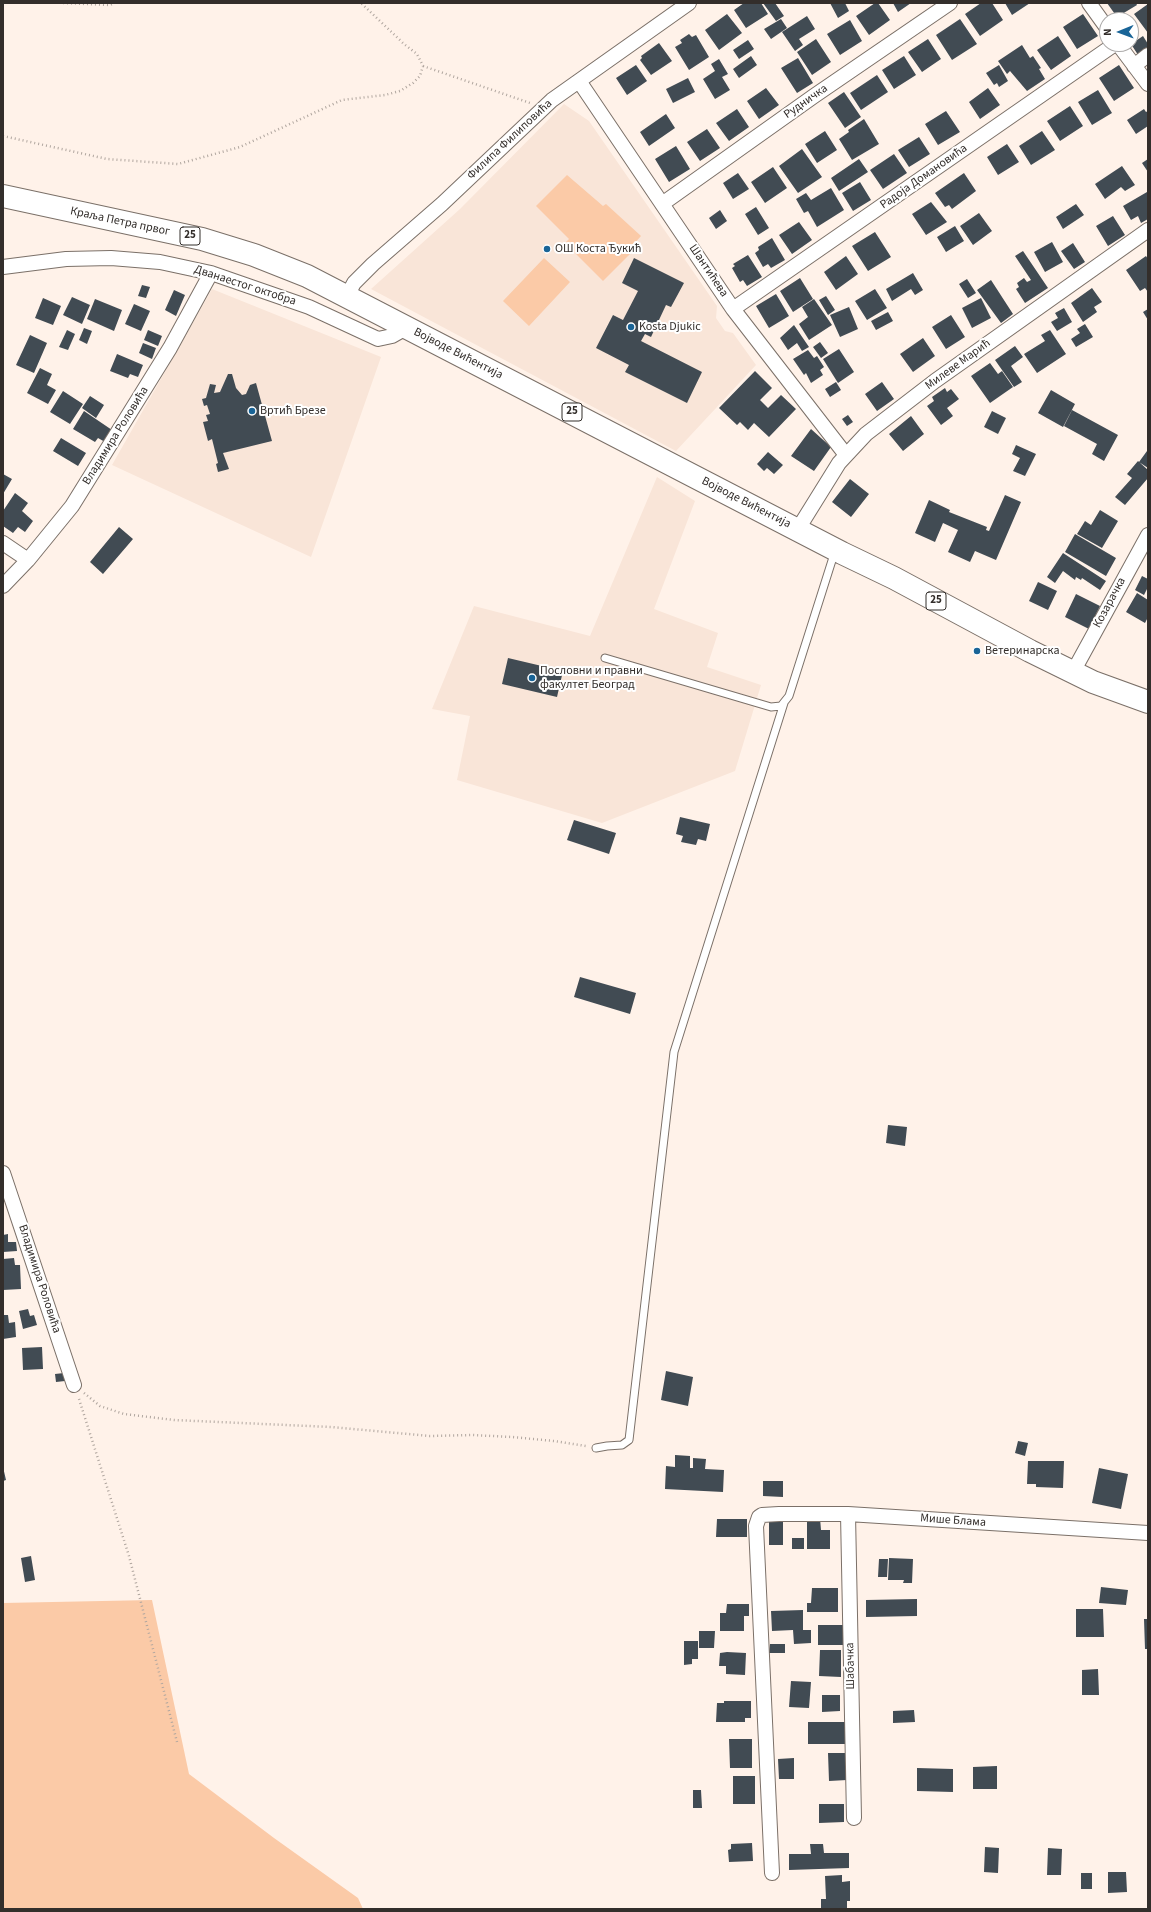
<!DOCTYPE html>
<meta charset="utf-8">
<style>
body{margin:0}
#map{position:relative;width:1151px;height:1912px;overflow:hidden;background:#fff2e9;font-family:"Source Sans 3",sans-serif}
canvas{display:block}
.frame{position:absolute;inset:0;border:4px solid #332e2b;pointer-events:none}
.north{position:absolute;left:1099px;top:12px;width:40px;height:40px;box-sizing:border-box;background:#fff;border:1px solid #adabaa;border-radius:50%;rotate:269deg;font-size:11px;font-weight:700;line-height:16px;text-align:center;color:#332e2b}
.north::after{content:'';display:block;margin:auto;width:14px;height:18px;background:#196497;clip-path:polygon(50% 0,100% 100%,50% 72%,0 100%)}
</style>
<div id="map">
<canvas width="1151" height="1912"></canvas>
<div class="frame"></div>
<div class="north">N</div>
</div>
<script>
const g = document.querySelector('canvas').getContext('2d');
g.lineJoin = 'round';
function paint(path, color) { g.fillStyle = color; g.fill(path, 'evenodd'); }
const shape = rows => new Path2D(rows.map(r => 'M' + r).join(''));
function stroke(path, color, width, dash) { g.strokeStyle = color; g.lineWidth = width; g.lineCap = dash ? 'butt' : 'round'; g.setLineDash(dash || []); g.stroke(path); }
function drawText(font, color, halo, rows, align = 'center') {
  g.font = font + ' "Source Sans 3",sans-serif'; g.lineWidth = 4; g.setLineDash([]); g.textBaseline = 'middle'; g.strokeStyle = halo; g.fillStyle = color; for (const [text, x, y, turn = 0] of rows) {
    g.save(); g.translate(x, y); g.rotate((+turn || 0) * Math.PI / 180); g.textAlign = isNaN(turn) ? turn : align; if (halo) g.strokeText(text, 0, 0); g.fillText(text, 0, 0); g.restore();
  }
}
const built = shape([
 [564,104,589,121,717,306,716,318,725,331,733,333,756,365,676,451,371,289,460,209],
 [212,289,381,357,311,557,112,465],
 [657,477,695,501,654,609,718,633,707,667,761,685,735,771,602,823,457,780,470,716,432,709,474,606,590,636]
]);
const green = shape([
 [567,175,603,206,606,204,641,236,632,246,635,249,603,281,565,243,569,239,536,206],
 [544,258,570,282,529,326,503,301],
 [152,1600,189,1774,274,1838,358,1898,363,1909,3,1909,3,1603]
]);
const building = shape([
 [744,3,761,3,768,14,746,28,734,10],
 [763,3,775,3,784,16,776,21],
 [830,3,845,3,849,11,838,18],
 [875,3,878,3,890,20,869,35,856,16],
 [893,3,911,3,898,12],
 [981,3,992,3,1003,20,980,36,965,14],
 [1005,3,1030,3,1012,15],
 [1107,3,1136,3,1137,5,1117,17],
 [1148,4,1148,33,1134,14],
 [727,14,742,33,719,50,705,30],
 [1083,14,1098,36,1077,49,1063,27],
 [807,16,815,29,799,39,803,45,795,51,782,32],
 [781,19,787,28,771,39,764,29],
 [960,19,977,44,952,60,936,35],
 [850,20,862,41,840,55,827,34],
 [689,34,692,37,696,35,709,57,689,70,675,47,682,43,680,40],
 [1058,36,1071,56,1051,70,1037,50],
 [1143,36,1148,44,1148,53,1140,58,1131,44],
 [816,39,831,62,812,75,797,52],
 [928,39,941,59,922,72,908,52],
 [748,40,754,49,739,59,733,50],
 [659,43,672,61,651,75,640,60,642,58,641,56],
 [1022,45,1030,58,1033,56,1041,68,1039,69,1045,79,1027,91,1010,71,1007,74,998,61],
 [751,56,757,65,739,78,733,69],
 [904,56,916,75,894,89,882,70],
 [798,58,813,83,797,93,781,68],
 [719,59,728,74,722,77,730,90,715,99,703,79,715,71,711,64],
 [636,65,647,81,627,95,616,78],
 [999,65,1008,81,999,87,997,83,994,85,986,73],
 [1119,65,1134,88,1114,101,1099,78],
 [877,75,888,92,861,110,850,93],
 [688,78,695,92,673,103,666,89],
 [766,88,779,105,759,119,747,101],
 [988,88,1000,105,980,119,969,102],
 [1098,90,1112,113,1092,125,1078,102],
 [844,92,861,117,845,128,828,103],
 [1070,106,1083,126,1060,141,1047,121],
 [737,109,749,127,729,141,716,123],
 [1144,109,1146,112,1148,111,1148,126,1136,134,1127,120],
 [946,111,960,132,938,145,925,124],
 [666,114,675,128,649,146,640,132],
 [864,119,879,144,852,160,839,139,849,132,848,130],
 [707,129,720,148,700,161,687,142],
 [825,131,837,150,817,163,805,144],
 [1042,131,1055,150,1031,165,1019,146],
 [919,137,930,154,909,167,898,150],
 [1007,144,1019,162,998,175,987,157],
 [676,146,690,169,669,182,655,159],
 [802,149,822,177,798,193,779,166],
 [894,154,907,173,883,189,870,170],
 [859,159,868,172,839,191,831,178],
 [1148,159,1148,172,1142,163],
 [1122,166,1135,185,1125,191,1121,187,1105,199,1095,184],
 [773,167,787,188,765,203,751,182],
 [738,173,749,189,733,199,723,183],
 [964,173,976,191,952,209,949,205,945,207,935,193],
 [860,182,871,200,853,211,842,193],
 [831,188,844,210,817,227,808,211,804,213,796,199,806,193,811,200],
 [1147,192,1148,219,1141,223,1138,216,1131,220,1123,206],
 [931,202,947,222,926,235,912,214],
 [1076,204,1084,215,1063,229,1056,217],
 [756,207,769,228,758,235,745,214],
 [720,210,727,221,716,229,709,218],
 [979,213,992,231,973,245,960,226],
 [1113,216,1125,235,1108,246,1096,226],
 [799,222,812,240,792,254,779,235],
 [955,226,964,241,946,252,937,237],
 [875,232,891,257,868,271,852,246],
 [772,238,785,260,771,268,768,264,763,267,755,253,759,250,758,247],
 [1052,242,1063,262,1045,272,1034,252],
 [1073,243,1085,262,1074,269,1061,251],
 [1023,251,1048,288,1025,303,1016,289,1019,287,1017,283,1024,278,1027,282,1031,280,1015,256],
 [748,255,762,277,747,286,743,280,740,282,732,268,735,266,733,264],
 [846,256,858,274,836,290,824,272],
 [1146,256,1148,259,1148,292,1145,288,1140,291,1126,270],
 [634,258,684,283,671,307,666,305,651,337,645,334,641,341,702,372,687,403,625,372,629,365,596,348,613,315,623,320,638,291,622,283],
 [913,273,923,290,915,295,911,289,892,301,886,289],
 [800,278,813,299,793,312,780,291],
 [967,279,976,293,968,298,959,284],
 [991,280,1013,314,1001,323,977,290],
 [142,285,150,287,146,298,138,296],
 [1092,288,1102,302,1094,307,1097,312,1083,322,1071,303],
 [875,289,887,308,867,320,855,301],
 [174,290,185,295,176,316,165,310],
 [776,294,789,316,769,328,756,306],
 [826,296,835,310,828,315,819,300],
 [72,297,90,305,82,324,63,315],
 [43,298,61,306,53,325,35,318],
 [981,298,991,318,972,328,962,308],
 [95,299,122,310,114,331,87,319],
 [814,299,832,325,809,340,799,324,808,317,802,307],
 [134,304,150,311,141,331,125,324],
 [849,307,858,329,840,337,830,315],
 [1064,308,1072,322,1057,331,1051,322,1058,318,1055,313],
 [1148,309,1148,320,1143,312],
 [888,312,893,321,876,330,871,321],
 [951,315,965,337,946,349,932,327],
 [1085,324,1093,337,1076,347,1071,339,1080,333,1077,329],
 [794,325,809,347,802,351,797,343,788,350,780,338],
 [84,328,92,331,87,344,79,340],
 [67,330,75,334,68,350,59,347],
 [148,330,162,336,158,346,144,340],
 [1050,330,1066,354,1037,373,1024,354,1045,341,1041,335],
 [30,335,47,343,34,373,16,365],
 [923,338,935,356,913,372,900,354],
 [820,342,828,353,821,358,813,347],
 [143,343,156,348,152,359,139,353],
 [1015,346,1023,357,1011,366,1022,382,1014,387,995,360],
 [839,349,854,372,838,383,823,359],
 [808,350,814,358,817,356,824,367,820,370,823,375,811,383,806,373,804,375,793,359],
 [117,354,143,365,138,377,130,374,128,378,110,371],
 [990,363,998,374,1002,371,1013,387,990,403,971,376],
 [40,368,52,374,47,385,56,390,48,404,27,393],
 [755,371,772,388,760,400,768,408,781,395,796,409,769,437,754,423,748,430,740,422,737,425,719,408],
 [228,374,232,374,236,388,242,395,246,394,250,385,256,383,272,441,223,453,229,469,218,472,216,464,218,463,212,439,208,441,203,422,208,421,206,415,210,414,207,405,204,406,202,399,206,398,210,384,216,385,214,393,220,392],
 [836,382,841,390,830,397,825,389],
 [882,382,894,399,877,411,865,394],
 [945,388,947,392,951,389,959,399,947,408,953,416,941,425,927,406,934,401,932,397],
 [1051,390,1075,404,1063,427,1038,413],
 [63,391,83,404,70,424,50,412],
 [90,396,104,405,96,418,82,408],
 [1072,410,1118,435,1104,461,1092,454,1097,444,1064,426],
 [84,411,112,430,105,442,98,438,95,442,73,429],
 [992,411,1006,418,998,434,984,427],
 [848,415,853,422,847,426,842,419],
 [911,416,924,434,903,451,889,434],
 [811,429,831,447,814,471,791,456],
 [61,438,86,453,78,466,53,451],
 [1016,445,1036,454,1025,476,1013,471,1020,458,1012,454],
 [1147,451,1148,452,1148,468,1139,462],
 [768,452,783,465,774,474,767,468,764,471,757,464],
 [1138,461,1148,470,1148,478,1125,505,1115,497,1132,478,1127,474],
 [3,474,12,479,3,494],
 [850,479,869,494,851,517,832,502],
 [15,493,28,503,22,511,33,521,25,532,18,527,13,533,3,526,3,511],
 [1005,495,1021,502,996,560,975,551,970,562,948,552,958,530,943,523,935,542,915,533,929,500,950,510,949,512,987,527,986,530,989,531],
 [1100,510,1118,521,1102,548,1077,534,1085,521,1091,525],
 [119,527,133,539,103,574,90,562],
 [1075,534,1116,558,1106,576,1065,552],
 [1063,553,1106,581,1100,590,1082,578,1081,580,1076,577,1075,580,1063,571,1055,583,1047,577],
 [1142,576,1148,579,1148,587,1144,595,1135,590],
 [1038,582,1057,591,1048,610,1029,601],
 [1137,593,1148,600,1148,617,1145,623,1126,612],
 [1076,594,1100,606,1089,629,1065,617],
 [508,658,563,671,557,697,502,684],
 [680,817,710,824,706,841,698,839,696,845,681,842,683,836,676,834],
 [574,820,616,833,609,854,567,840],
 [580,977,636,993,630,1014,574,997],
 [888,1125,907,1127,905,1146,886,1143],
 [8,1234,8,1242,16,1242,17,1251,3,1252,3,1235],
 [14,1258,15,1265,20,1265,21,1289,3,1290,3,1259],
 [28,1309,30,1316,34,1315,37,1325,23,1329,19,1311],
 [3,1315,8,1315,9,1323,15,1322,16,1337,3,1339],
 [42,1347,43,1369,23,1370,22,1348],
 [666,1371,693,1377,688,1406,661,1400],
 [64,1373,65,1381,56,1382,55,1374],
 [1018,1441,1028,1443,1025,1456,1015,1453],
 [675,1455,690,1456,690,1468,693,1468,693,1458,706,1459,705,1469,724,1470,723,1492,665,1489,666,1466,675,1467],
 [1028,1461,1064,1461,1063,1488,1036,1487,1036,1484,1027,1484],
 [3,1467,6,1480,3,1481],
 [1099,1468,1128,1474,1121,1509,1092,1503],
 [763,1481,783,1481,783,1497,763,1496],
 [807,1518,820,1518,821,1530,830,1530,830,1549,807,1549],
 [717,1519,747,1519,747,1537,716,1537],
 [769,1520,783,1520,783,1545,769,1545],
 [792,1538,804,1538,804,1549,792,1549],
 [31,1556,35,1580,25,1582,21,1558],
 [889,1558,913,1559,912,1583,903,1583,904,1580,888,1580],
 [879,1559,888,1559,887,1577,878,1577],
 [1101,1587,1128,1590,1126,1605,1099,1603],
 [812,1588,838,1588,838,1612,807,1612,807,1603,811,1603],
 [917,1599,917,1616,866,1617,866,1600],
 [727,1604,749,1604,749,1616,744,1616,744,1631,720,1631,720,1613,726,1613],
 [1076,1609,1103,1609,1104,1637,1076,1637],
 [803,1610,803,1630,811,1630,811,1643,794,1644,793,1630,772,1631,771,1611],
 [1144,1619,1148,1619,1148,1649,1145,1649],
 [818,1625,843,1625,843,1645,818,1645],
 [699,1631,715,1631,714,1648,699,1648],
 [684,1641,698,1641,698,1659,692,1659,692,1664,684,1665],
 [770,1644,785,1644,785,1653,769,1653],
 [820,1650,841,1650,841,1677,819,1676],
 [727,1652,746,1653,745,1675,726,1674,726,1666,719,1666,720,1653],
 [1098,1669,1099,1695,1082,1695,1082,1670],
 [791,1681,811,1682,809,1708,789,1707],
 [822,1695,840,1695,840,1711,822,1712],
 [724,1701,751,1701,751,1718,745,1718,745,1722,716,1722,717,1703,724,1703],
 [914,1710,915,1722,893,1723,893,1711],
 [808,1722,846,1722,846,1744,808,1744],
 [729,1739,752,1739,752,1768,730,1768],
 [828,1753,847,1753,847,1780,829,1781],
 [794,1758,794,1779,779,1779,778,1759],
 [997,1766,997,1789,973,1789,973,1767],
 [917,1768,953,1769,953,1792,917,1791],
 [733,1776,755,1776,755,1804,733,1804],
 [693,1790,701,1790,702,1808,693,1808],
 [819,1804,844,1804,844,1822,819,1823],
 [752,1843,753,1861,729,1862,728,1850,731,1849,731,1844],
 [810,1844,823,1844,824,1853,849,1853,849,1868,789,1870,789,1854,811,1854],
 [985,1847,999,1848,998,1873,984,1872],
 [1048,1848,1062,1849,1061,1875,1047,1875],
 [1108,1872,1126,1872,1127,1892,1108,1893],
 [1081,1873,1092,1873,1092,1889,1081,1889],
 [842,1875,842,1882,850,1881,850,1901,847,1901,847,1909,821,1909,821,1899,826,1899,825,1876]
]);
const path = shape([
 [63,3,110,5,114,3],
 [423,66,530,103],
 [3,136,107,159,178,164,240,147,342,100,385,95,400,91,413,83,420,76,423,66,417,54,404,44,361,3],
 [84,1393,100,1406,124,1414,174,1420,331,1427,430,1436,472,1435,512,1437,554,1441,586,1446],
 [79,1399,129,1556,177,1742]
]);
const service = shape([
 [605,658,771,707,781,706,789,696,835,551],
 [596,1448,607,1446,622,1445,629,1440,674,1052,784,703]
]);
const minor = shape([
 [1089,3,1107,28],
 [1118,44,1148,84],
 [1134,66,1148,55],
 [579,81,733,309,846,455],
 [662,204,814,96,950,3],
 [3,267,66,259,111,258,160,262,211,273,309,307,378,339,392,336,406,328],
 [347,296,354,283,373,264,442,204,552,100,689,3],
 [733,309,1115,44],
 [798,529,839,463,866,434,935,381,1148,230],
 [3,543,28,560],
 [3,586,28,560,72,506,170,348,211,273],
 [1073,672,1148,535],
 [3,1173,74,1385],
 [848,1514,854,1818],
 [772,1873,756,1526,759,1517,762,1515,779,1514,848,1514,1148,1533]
]);
const primary = shape([
 [3,196,202,239,254,255,307,276,842,553,894,578,1030,651,1093,682,1148,702]
]);
const markers = [
 [547,249,4,"#196497"],
 [631,327,4,"#196497"],
 [252,411,4,"#196497"],
 [977,651,4,"#196497"],
 [532,678,4,"#196497"]
];
const shields = [
 [190,236,20],
 [572,412,20],
 [936,601,20]
];
const shieldNames = [
 ["25",190,236],
 ["25",572,412],
 ["25",936,601]
];
const streetNames = [
 ["Рудничка",806,102,-35],
 ["Филипа Филиповића",510,140,-43],
 ["Радоја Домановића",924,177,-35],
 ["Краља Петра првог",120,222,12],
 ["Шантићева",708,271,56],
 ["Дванаестог октобра",245,286,18],
 ["Војводе Вићентија",458,354,27],
 ["Милеве Марић",958,365,-36],
 ["Владимира Роловића",116,436,-58],
 ["Војводе Вићентија",746,503,27],
 ["Козарачка",1110,603,-62],
 ["Владимира Роловића",39,1279,72],
 ["Мише Блама",953,1521,4],
 ["Шабачка",851,1666,-91]
];
const poiNames = [
 ["ОШ Коста Ђукић",555,249],
 ["Kosta Djukic",639,327],
 ["Вртић Брезе",260,411],
 ["Ветеринарска",985,651],
 ["Пословни и правни",540,671],
 ["факултет Београд",540,685]
];
paint(built, '#f9e5d8');
paint(green, '#fbcaa7');
paint(building, '#414b53');
stroke(service, '#7b7068', 9);
stroke(minor, '#7b7068', 16);
stroke(primary, '#7b7068', 24);
stroke(path, '#b0a69f', 2.5, [1, 3]);
stroke(service, '#fff', 7);
stroke(minor, '#fff', 14);
stroke(primary, '#fff', 22);
for (const [x, y, r, color] of markers) { const dot = new Path2D(); dot.arc(x, y, r, 0, 2 * Math.PI); g.fillStyle = color; g.fill(dot); stroke(dot, '#fff', 1.5); }
for (const [x, y, w] of shields) { const box = new Path2D(); box.roundRect(x - w / 2, y - 9, w, 18, 3); g.fillStyle = '#fff'; g.fill(box); stroke(box, '#332e2b', 1); }
drawText('bold 11px', '#332e2b', null, shieldNames);
drawText('12px', '#332e2b', '#fff', streetNames);
drawText('12px', '#332e2b', '#fff', poiNames, 'left');
</script>
